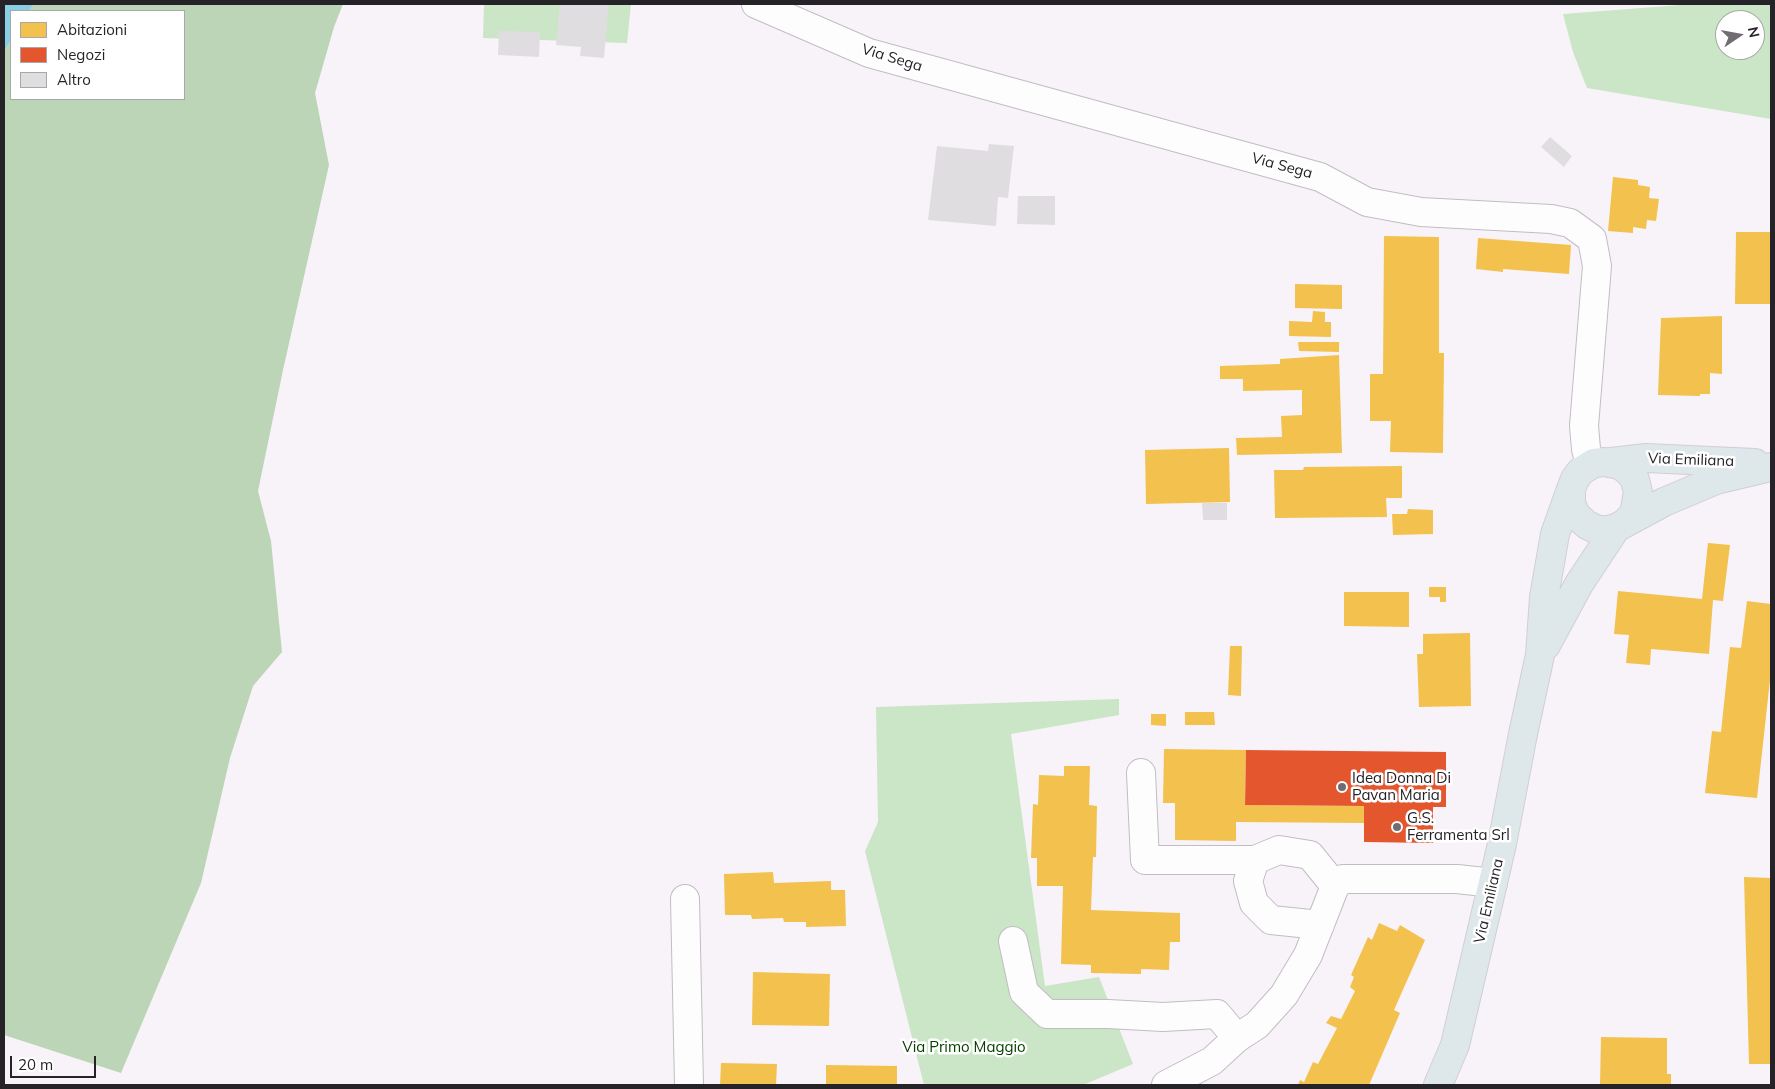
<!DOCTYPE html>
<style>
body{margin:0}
#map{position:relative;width:1775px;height:1089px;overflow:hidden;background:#f8f3f9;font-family:Mulish,sans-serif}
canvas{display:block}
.frame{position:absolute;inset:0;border:5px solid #262328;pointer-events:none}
.legend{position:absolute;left:10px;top:10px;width:175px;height:90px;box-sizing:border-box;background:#fff;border:1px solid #a8a7a9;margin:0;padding:6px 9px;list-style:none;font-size:15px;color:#262328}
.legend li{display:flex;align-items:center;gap:10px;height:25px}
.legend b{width:25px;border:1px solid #a8a7a9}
.north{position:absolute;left:1715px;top:10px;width:50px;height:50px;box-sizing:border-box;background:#fff;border:1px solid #a8a7a9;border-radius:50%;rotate:78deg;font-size:14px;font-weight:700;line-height:20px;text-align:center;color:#262328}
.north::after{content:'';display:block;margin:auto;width:18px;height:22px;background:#706c71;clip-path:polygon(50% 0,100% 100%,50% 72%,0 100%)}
.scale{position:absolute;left:10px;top:1056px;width:86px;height:22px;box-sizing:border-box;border:2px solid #262328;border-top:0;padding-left:6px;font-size:15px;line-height:18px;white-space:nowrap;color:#262328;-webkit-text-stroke:4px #fff;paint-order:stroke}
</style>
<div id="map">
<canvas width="1775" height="1089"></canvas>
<div class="frame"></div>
<ul class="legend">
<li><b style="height:14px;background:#f2c14e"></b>Abitazioni</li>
<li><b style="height:14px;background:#e4572e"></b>Negozi</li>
<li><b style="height:14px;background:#e0dde1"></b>Altro</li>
</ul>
<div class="north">N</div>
<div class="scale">20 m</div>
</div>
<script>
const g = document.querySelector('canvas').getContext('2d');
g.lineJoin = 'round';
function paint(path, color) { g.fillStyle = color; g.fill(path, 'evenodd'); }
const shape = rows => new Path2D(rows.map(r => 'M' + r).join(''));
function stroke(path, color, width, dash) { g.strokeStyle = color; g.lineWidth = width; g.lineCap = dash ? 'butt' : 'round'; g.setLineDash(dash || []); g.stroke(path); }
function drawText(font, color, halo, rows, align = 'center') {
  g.font = font + ' Mulish,sans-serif'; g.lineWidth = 5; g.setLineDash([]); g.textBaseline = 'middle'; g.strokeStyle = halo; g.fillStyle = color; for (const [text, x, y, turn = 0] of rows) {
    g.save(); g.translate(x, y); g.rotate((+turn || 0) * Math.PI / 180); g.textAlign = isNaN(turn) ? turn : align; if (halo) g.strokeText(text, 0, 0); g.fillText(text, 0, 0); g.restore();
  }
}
const green = shape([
 [484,4,631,4,627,43,483,38],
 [1694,4,1771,4,1771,119,1587,88,1573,52,1563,14],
 [1725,20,1755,20,1755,50,1725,50],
 [1119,699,1119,715,1011,734,1045,986,1099,977,1133,1064,1083,1085,924,1085,865,851,878,822,876,707]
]);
const forest = shape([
 [34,4,343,4,334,27,315,93,329,165,283,370,258,491,271,541,282,652,253,686,230,758,201,883,121,1073,4,1035,4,52,11,40,11,99,184,99,184,11,29,11]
]);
const water = shape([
 [4,4,34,4,29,11,11,11,11,40,4,52]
]);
const homes = shape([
 [1613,177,1638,180,1638,185,1650,187,1649,198,1659,199,1656,221,1647,220,1646,229,1633,227,1633,233,1608,231],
 [1736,232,1771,232,1771,304,1735,304],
 [1384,236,1439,237,1439,353,1444,353,1443,453,1390,452,1391,421,1370,421,1370,374,1383,374],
 [1478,238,1571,245,1569,274,1503,269,1503,272,1476,269],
 [1295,284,1342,285,1342,309,1295,308],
 [1313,311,1325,312,1325,322,1331,322,1331,337,1289,336,1289,321,1312,322],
 [1722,316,1722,374,1710,373,1710,394,1700,394,1700,396,1658,395,1661,318],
 [1298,342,1339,342,1339,352,1299,351],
 [1339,355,1342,453,1237,455,1236,438,1282,437,1281,416,1302,415,1302,390,1243,391,1243,379,1220,379,1220,366,1280,364,1280,359],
 [1229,448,1230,502,1146,504,1145,450],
 [1402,466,1402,498,1386,498,1387,517,1275,518,1274,470,1303,470,1304,467],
 [1408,509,1433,510,1433,534,1393,535,1392,514,1407,514],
 [1708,543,1730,545,1723,601,1713,600,1709,654,1651,649,1650,665,1626,663,1629,635,1614,634,1618,591,1702,599],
 [1429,587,1446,587,1446,602,1440,602,1440,597,1429,597],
 [1344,592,1409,592,1409,627,1344,626],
 [1747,601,1771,604,1771,671,1757,798,1705,793,1712,731,1721,732,1730,647,1741,648],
 [1470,633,1471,706,1419,707,1417,654,1423,654,1423,634],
 [1230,646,1242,646,1241,696,1228,695],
 [1185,712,1214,712,1215,725,1185,725],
 [1151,714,1166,714,1166,726,1151,725],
 [1164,749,1246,750,1245,805,1364,806,1364,823,1236,822,1236,841,1175,840,1175,803,1163,803],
 [1064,766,1090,766,1089,805,1097,806,1096,857,1093,857,1091,910,1180,913,1180,942,1170,942,1169,970,1141,969,1141,974,1091,973,1091,965,1061,964,1063,886,1037,886,1037,858,1031,858,1033,804,1038,805,1039,775,1064,776],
 [773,872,774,883,831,881,831,890,845,890,846,926,806,927,806,922,784,922,783,918,752,919,751,915,725,915,724,874],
 [1744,877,1771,878,1771,1064,1749,1064],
 [1379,923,1397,931,1400,925,1425,940,1394,1010,1400,1013,1369,1085,1298,1085,1300,1080,1304,1082,1313,1062,1318,1064,1337,1028,1326,1023,1331,1016,1341,1019,1355,991,1350,987,1354,977,1351,975,1368,937,1372,940],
 [753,972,830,974,829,1026,752,1025],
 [1601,1037,1667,1038,1667,1074,1671,1074,1671,1085,1600,1085],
 [721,1063,777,1064,776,1085,720,1085],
 [826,1065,897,1066,897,1085,826,1085]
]);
const shops = shape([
 [1246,750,1446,752,1446,807,1433,807,1433,843,1364,842,1364,806,1245,805]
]);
const building = shape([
 [560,4,609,4,604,58,580,56,581,47,556,45],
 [499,31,540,32,539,57,498,55],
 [1550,137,1572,156,1564,167,1541,147],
 [989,144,1014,146,1008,198,998,197,996,226,928,220,937,146,988,151],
 [1018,196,1055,196,1055,225,1017,224],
 [1202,503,1227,503,1227,520,1203,520]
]);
const minor = shape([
 [756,4,869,53,1320,177,1367,202,1421,212,1551,219,1570,223,1592,239,1597,266,1584,426,1586,449,1590,465],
 [1141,773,1145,860,1255,860],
 [685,899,689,1085],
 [1320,925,1271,920,1254,903,1248,881,1255,860,1279,850,1310,855,1335,886],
 [1013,941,1024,992,1047,1014,1108,1014,1163,1017,1217,1014,1237,1038],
 [1166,1085,1212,1061,1237,1038,1257,1025,1284,995,1308,955,1335,886,1343,879,1457,879,1493,883]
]);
const major = shape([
 [1611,462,1646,458,1755,463],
 [1625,523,1634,514,1638,492,1635,480,1629,472,1620,465,1604,462,1594,463,1581,471,1575,479,1571,489,1571,504,1576,515,1587,525,1598,530,1608,530,1616,528,1664,502,1716,480,1771,467],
 [1546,645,1579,584,1616,528],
 [1438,1085,1455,1045,1502,844,1523,734,1540,655,1544,597,1555,534,1571,489]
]);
const markers = [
 [1342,787,5,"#706c71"],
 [1397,827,5,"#706c71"]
];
const streetNames = [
 ["Via Sega",892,58,17],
 ["Via Sega",1282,166,15],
 ["Via Emiliana",1691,460,2],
 ["Via Emiliana",1489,901,-77]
];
const poiNames = [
 ["Idea Donna Di",1352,778],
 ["Pavan Maria",1352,795],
 ["G.S.",1407,818],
 ["Ferramenta Srl",1407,835]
];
const parkNames = [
 ["Via Primo Maggio",964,1047]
];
paint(green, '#cbe5c7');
paint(forest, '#bbd5b6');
paint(water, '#89cfe4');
paint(homes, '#f2c14e');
paint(shops, '#e4572e');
paint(building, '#e0dde1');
stroke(minor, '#c1bdc2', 30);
stroke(major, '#d1cfd2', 30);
stroke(minor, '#fefdfe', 28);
stroke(major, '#dee7ea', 28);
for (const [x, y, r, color] of markers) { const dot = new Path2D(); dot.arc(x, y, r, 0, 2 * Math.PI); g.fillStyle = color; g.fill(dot); stroke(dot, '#fff', 2); }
drawText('15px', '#262328', '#fff', streetNames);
drawText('15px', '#262328', '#fff', poiNames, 'left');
drawText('15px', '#094001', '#fff', parkNames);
</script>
